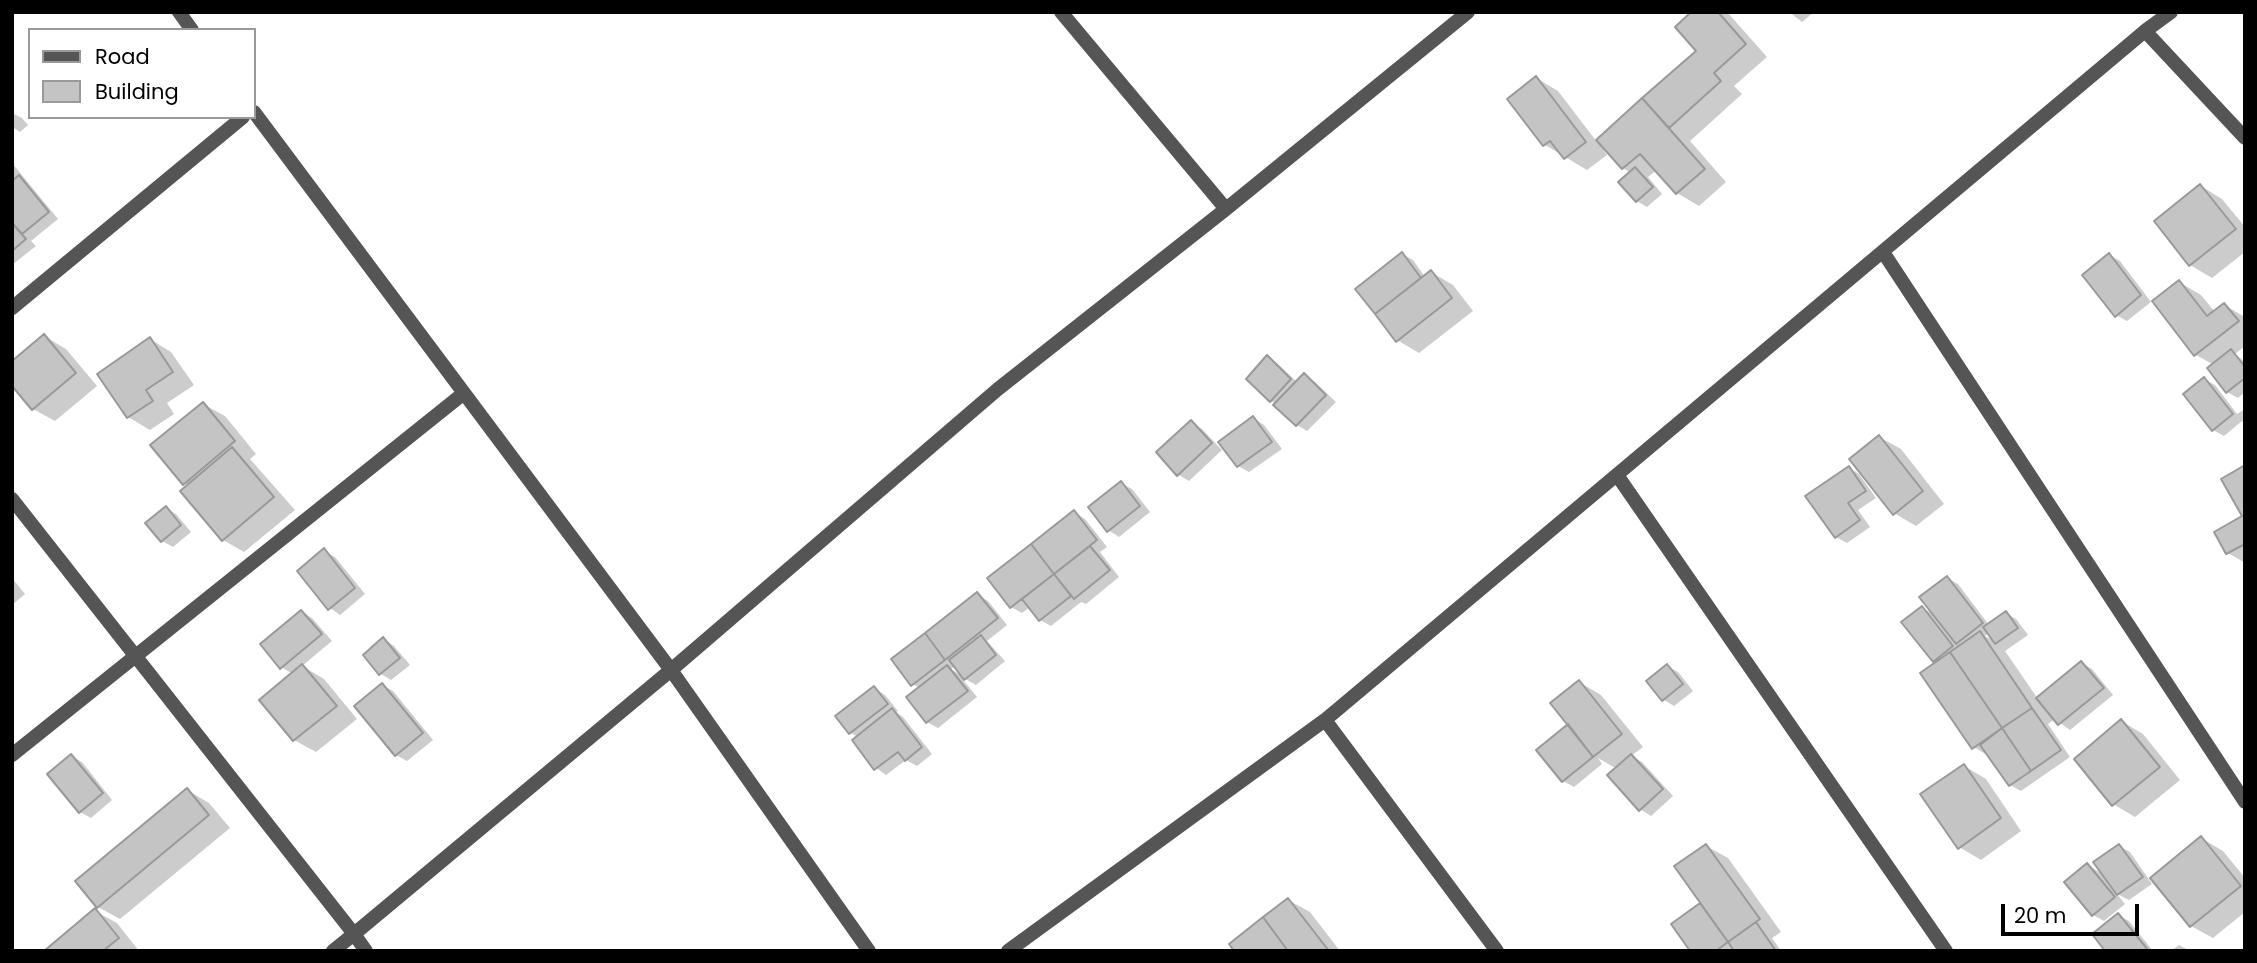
<!DOCTYPE html>
<html>
<head>
<meta charset="utf-8">
<style>
  body { margin:0 }
  #map { position:relative; width:2257px; height:963px; overflow:hidden; background:#fff; font-family:Poppins,sans-serif }
  canvas { display:block }
  .frame { position:absolute; inset:0; border:14px solid #000; pointer-events:none }
  .legend { position:absolute; left:28px; top:28px; width:228px; height:91px; box-sizing:border-box; background:#fff; border:2px solid #999; margin:0; padding:9px 12px; list-style:none; font-size:21px; color:#000 }
  .legend li { display:flex; align-items:center; gap:14px; height:35px }
  .legend b { width:35px; border:2px solid #999 }
  .scale { position:absolute; left:2001px; top:904px; width:138px; height:32px; box-sizing:border-box; border:4px solid #000; border-top:0; padding-left:9px; font-size:21px; line-height:24px; white-space:nowrap; color:#000; -webkit-text-stroke:5px #fff; paint-order:stroke }
</style>
</head>
<body>
<div id="map">
<canvas width="2257" height="963"></canvas>
<div class="frame"></div>
<ul class="legend">
<li><b style="height:9px;background:#555"></b>Road</li>
<li><b style="height:19px;background:#c4c4c4"></b>Building</li>
</ul>
<div class="scale">20 m</div>
</div>
<script>
const g = document.querySelector('canvas').getContext('2d');
g.lineJoin = 'round';
function fill(path, color) { g.fillStyle = color; g.fill(path, 'evenodd'); }
const toPath = rows => new Path2D(rows.map(r => 'M' + r).join(''));
function trace(path, color, width, dash) { g.strokeStyle = color; g.lineWidth = width; g.lineCap = dash ? 'butt' : 'round'; g.setLineDash(dash || []); g.stroke(path); }
fill(toPath([
  [1694,12,1728,13,1767,57,1734,86,1742,94,1690,141,1726,182,1699,206,1677,193,1657,170,1648,177,1662,194,1647,207,1637,201,1631,173,1623,168,1603,146,1601,147,1607,155,1587,170,1545,145,1510,99,1536,78,1558,91,1597,142,1698,51],
  [1789,12,1814,12,1802,22],
  [12,113,22,118,28,125,20,132,12,127],
  [12,163,58,219,31,241,36,246,12,265],
  [2201,186,2222,199,2245,227,2245,252,2212,278,2190,265],
  [1402,254,1413,260,1425,277,1431,272,1453,285,1473,311,1419,353,1397,340],
  [2109,255,2120,261,2151,302,2127,321,2116,315],
  [2179,282,2201,295,2215,312,2224,305,2245,317,2245,346,2235,354,2245,362,2245,392,2238,398,2227,392,2214,365,2196,355],
  [44,336,66,349,97,386,55,421,33,409],
  [150,339,171,352,194,385,167,403,174,414,150,430,128,417],
  [1267,358,1278,364,1297,382,1304,375,1315,382,1336,402,1307,431,1297,425,1271,400],
  [2204,379,2215,385,2237,414,2245,409,2245,425,2242,421,2224,436,2213,430],
  [203,404,225,416,256,454,250,459,295,510,244,552,223,540,189,486,184,483],
  [1253,418,1264,425,1282,449,1249,472,1238,466,1221,442],
  [1192,423,1202,429,1222,450,1189,481,1179,475,1159,452],
  [1879,437,1901,449,1944,504,1916,526,1894,513],
  [2245,467,2245,563,2228,553,2244,517],
  [1849,468,1859,474,1876,498,1858,510,1870,527,1847,543,1836,537],
  [1121,483,1132,489,1150,512,1119,537,1108,530],
  [166,508,176,514,191,532,173,547,162,541],
  [1074,512,1085,519,1107,547,1100,552,1119,577,1086,604,1081,602,1051,626,1040,620,1030,607,1022,613,1011,607],
  [324,551,335,557,365,594,340,615,330,608],
  [12,578,25,594,12,605],
  [1947,578,1958,584,1989,625,2006,613,2016,619,2028,635,2005,651,2038,699,2082,663,2092,669,2113,695,2070,730,2055,719,2048,724,2070,757,2021,791,2010,785,1990,757,1974,747,1937,663,1934,661,1923,608,1937,617],
  [1989,632,1996,642,1985,636],
  [977,594,988,601,1007,625,987,641,1005,661,976,685,960,676,977,697,938,728,927,722,920,688,912,684],
  [955,666,962,676,951,669],
  [302,612,312,618,332,641,302,666,324,679,357,719,316,752,294,740,293,674,281,667],
  [383,639,394,646,410,665,391,680,381,674,365,655],
  [1667,666,1678,672,1693,691,1674,706,1664,700],
  [1579,682,1601,695,1643,747,1631,756,1642,762,1673,796,1651,816,1640,809,1617,769,1598,758,1602,764,1574,787,1563,781,1570,725],
  [382,685,393,691,433,740,407,761,396,755],
  [874,688,885,695,898,711,896,712,903,717,932,754,917,766,906,760,886,775,876,768,858,737,851,733],
  [2121,721,2143,734,2180,780,2135,817,2113,804],
  [71,756,82,762,112,800,91,818,80,812],
  [1964,766,1986,779,2021,831,1981,860,1959,847],
  [187,790,209,803,230,828,120,919,98,907],
  [2201,838,2223,851,2245,878,2245,912,2213,938,2191,926],
  [1706,846,1728,858,1781,932,1772,938,1781,951,1692,951,1700,905,1706,909],
  [2119,846,2130,852,2152,884,2129,900,2117,894,2125,904,2104,921,2093,915,2088,865,2104,875],
  [1288,900,1310,912,1340,951,1236,951],
  [95,911,117,923,139,951,47,951],
  [2118,915,2129,921,2153,951,2108,951],
  [2179,945,2190,951,2171,951]
]), '#0003');
const building = toPath([
  [1691,12,1718,12,1746,44,1714,73,1721,81,1669,128,1642,98,1696,51,1675,27,1691,12],
  [1536,76,1586,142,1564,159,1550,141,1543,146,1507,99,1536,76],
  [1642,98,1705,169,1676,194,1640,154,1622,169,1596,140,1642,98],
  [1635,167,1653,187,1636,202,1618,182,1635,167],
  [19,175,49,212,22,234,12,223,12,181,19,175],
  [2200,184,2236,229,2189,266,2154,221,2200,184],
  [12,223,26,239,12,251,12,223],
  [1402,252,1421,278,1375,314,1355,289,1402,252],
  [2109,253,2141,295,2115,317,2082,275,2109,253],
  [1431,270,1452,298,1396,342,1375,314,1431,270],
  [2179,280,2207,316,2224,303,2239,321,2194,356,2152,301,2179,280],
  [44,334,76,373,32,410,12,386,12,361,44,334],
  [150,337,173,372,146,390,153,401,127,418,97,374,150,337],
  [2231,349,2245,367,2245,378,2226,393,2207,368,2231,349],
  [1267,355,1291,379,1270,402,1246,379,1267,355],
  [1304,373,1326,395,1296,426,1273,405,1304,373],
  [2204,377,2233,414,2212,431,2183,394,2204,377],
  [203,402,235,441,183,485,150,445,203,402],
  [1253,416,1272,442,1237,467,1218,442,1253,416],
  [1191,420,1212,443,1177,476,1156,452,1191,420],
  [1879,435,1923,491,1893,515,1849,459,1879,435],
  [232,447,274,497,222,541,180,491,232,447],
  [2245,465,2245,544,2226,554,2214,532,2242,516,2221,479,2245,465],
  [1849,466,1866,491,1848,503,1860,520,1835,538,1805,496,1849,466],
  [1121,481,1140,506,1107,532,1088,507,1121,481],
  [166,506,181,525,161,542,145,523,166,506],
  [1074,510,1097,540,1054,574,1031,544,1074,510],
  [1031,544,1054,574,1010,608,987,578,1031,544],
  [1090,546,1110,570,1074,599,1054,574,1090,546],
  [324,548,355,588,328,610,297,571,324,548],
  [1054,574,1071,596,1039,621,1022,599,1054,574],
  [1947,576,1983,623,1956,644,1919,597,1947,576],
  [977,592,998,618,945,660,925,633,977,592],
  [1922,606,1953,646,1933,662,1901,622,1922,606],
  [301,610,322,634,280,669,260,644,301,610],
  [2006,611,2018,628,1995,644,1983,627,2006,611],
  [1980,631,2032,708,2002,728,1950,652,1980,631],
  [925,633,945,660,911,686,891,659,925,633],
  [981,635,996,655,964,680,949,660,981,635],
  [383,637,400,658,379,675,363,655,383,637],
  [1950,652,2002,728,1972,749,1920,673,1950,652],
  [2081,661,2104,688,2058,725,2036,698,2081,661],
  [302,664,337,706,293,741,259,700,302,664],
  [1667,664,1683,684,1662,701,1646,681,1667,664],
  [947,665,968,691,926,723,906,697,947,665],
  [1579,680,1622,734,1593,757,1550,703,1579,680],
  [382,683,423,733,395,756,354,706,382,683],
  [874,686,888,704,849,734,835,716,874,686],
  [892,708,922,747,905,761,898,752,874,770,852,740,892,708],
  [2032,708,2061,750,2031,771,2002,728,2032,708],
  [2121,719,2160,767,2112,806,2074,759,2121,719],
  [1568,724,1593,757,1562,782,1536,750,1568,724],
  [2002,728,2031,771,2009,786,1980,745,2002,728],
  [71,754,103,793,79,813,47,774,71,754],
  [1631,754,1663,789,1639,811,1607,775,1631,754],
  [1964,764,2001,818,1958,849,1920,794,1964,764],
  [187,788,209,815,97,908,75,881,187,788],
  [2201,836,2241,886,2190,927,2150,878,2201,836],
  [1706,844,1760,919,1728,942,1674,866,1706,844],
  [2119,844,2143,877,2117,895,2093,862,2119,844],
  [2087,863,2115,897,2092,916,2064,882,2087,863],
  [1288,898,1329,951,1288,951,1263,917,1288,898],
  [1700,903,1728,942,1716,951,1690,951,1671,924,1700,903],
  [95,908,119,938,103,951,44,951,95,908],
  [2118,913,2149,951,2105,951,2092,934,2118,913],
  [1263,917,1288,951,1234,951,1229,944,1263,917],
  [1756,922,1776,951,1734,951,1728,942,1756,922]
]);
fill(building, '#c4c4c4');
trace(building, '#999', 2);
trace(toPath([
  [179,12,192,30],
  [1061,12,1226,209],
  [2145,31,2245,138],
  [254,112,671,670,869,951],
  [1883,252,2245,802],
  [12,308,243,117],
  [1617,475,1946,951],
  [12,499,354,934,333,951],
  [1325,720,1497,951],
  [12,755,464,393],
  [366,951,354,934,671,670,998,389,1226,209,1468,12],
  [1008,951,1325,720,2145,31,2171,12]
]), '#555', 14);
</script>
</body>
</html>
